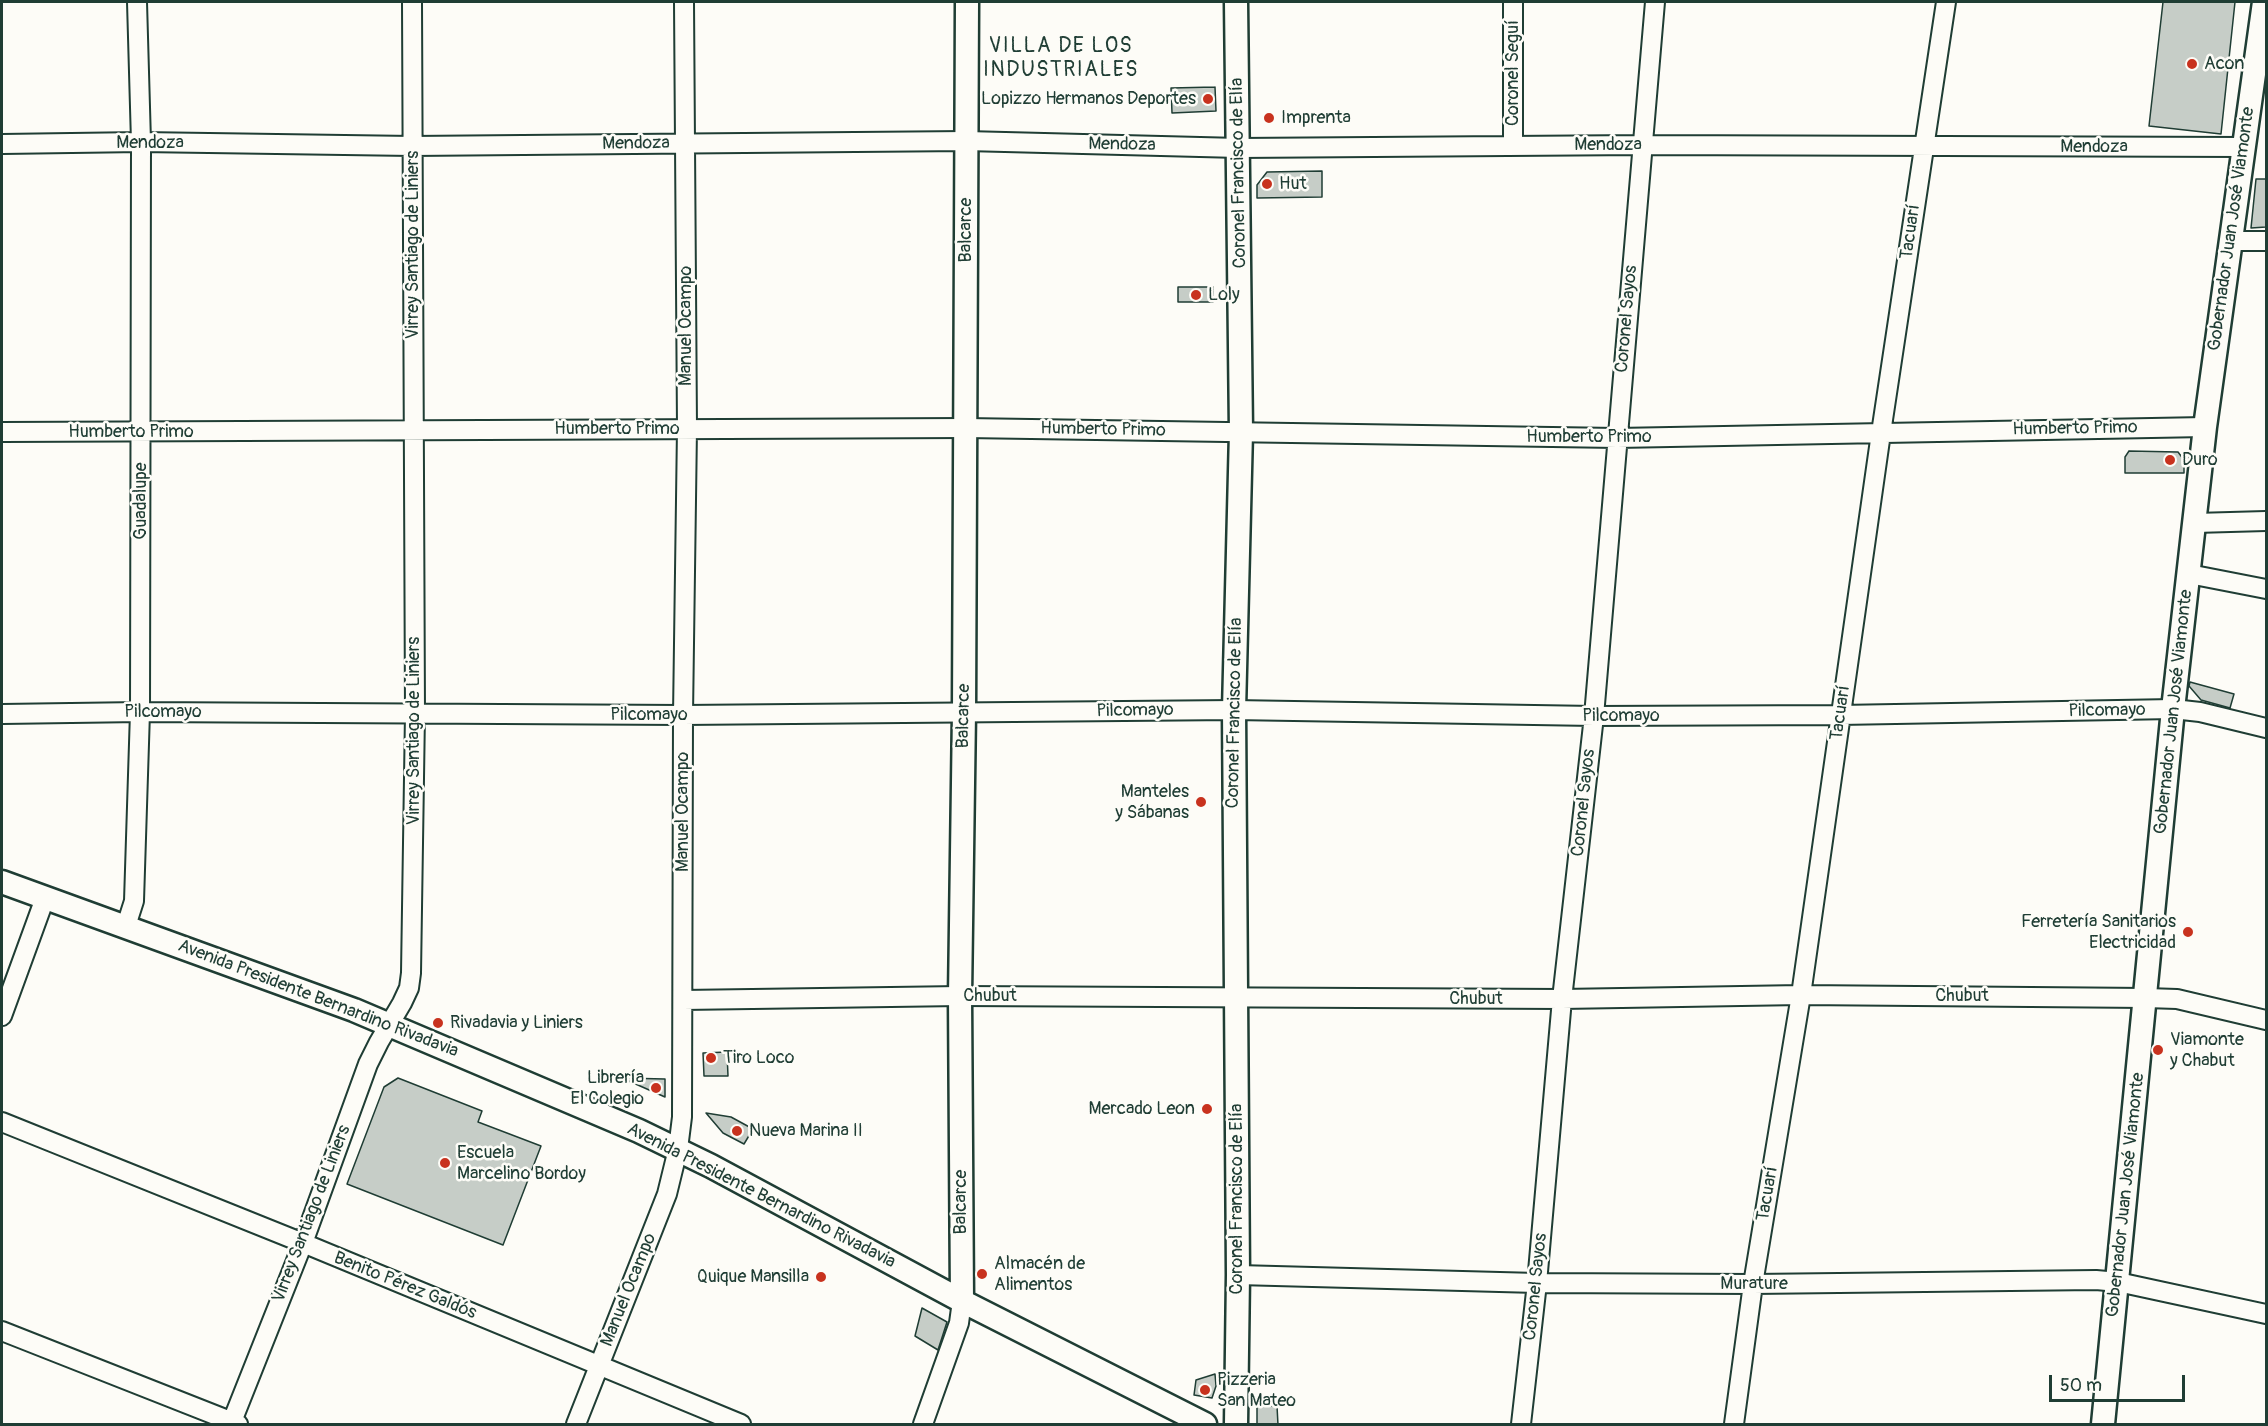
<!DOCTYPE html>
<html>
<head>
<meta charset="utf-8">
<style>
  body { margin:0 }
  #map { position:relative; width:2268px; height:1426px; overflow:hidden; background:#fdfcf7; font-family:Pangolin,sans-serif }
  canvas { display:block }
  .frame { position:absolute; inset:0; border:3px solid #1f3d34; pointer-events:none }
  .scale { position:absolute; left:2049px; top:1375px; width:136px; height:27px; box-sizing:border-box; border:3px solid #1f3d34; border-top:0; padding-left:8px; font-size:18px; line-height:21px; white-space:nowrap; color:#1f3d34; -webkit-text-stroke:4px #fdfcf7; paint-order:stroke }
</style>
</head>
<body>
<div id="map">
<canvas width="2268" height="1426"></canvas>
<div class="frame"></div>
<div class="scale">50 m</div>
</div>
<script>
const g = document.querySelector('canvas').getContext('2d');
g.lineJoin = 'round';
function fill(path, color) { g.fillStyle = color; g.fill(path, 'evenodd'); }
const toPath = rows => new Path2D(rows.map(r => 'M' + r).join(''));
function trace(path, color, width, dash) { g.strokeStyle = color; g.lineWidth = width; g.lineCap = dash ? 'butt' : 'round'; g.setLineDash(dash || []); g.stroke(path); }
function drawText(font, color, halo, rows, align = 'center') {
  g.font = font + ' Pangolin,sans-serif'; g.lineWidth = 5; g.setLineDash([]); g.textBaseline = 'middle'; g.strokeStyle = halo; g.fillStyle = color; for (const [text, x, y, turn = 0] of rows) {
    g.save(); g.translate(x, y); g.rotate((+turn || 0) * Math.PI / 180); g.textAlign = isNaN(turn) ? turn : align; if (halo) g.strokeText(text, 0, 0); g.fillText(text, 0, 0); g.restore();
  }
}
const building = toPath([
  [2163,2,2235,2,2221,134,2149,126,2163,2],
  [1215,87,1216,111,1172,113,1171,88,1215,87],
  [1322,171,1322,197,1257,198,1257,185,1267,172,1322,171],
  [2256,179,2266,179,2266,227,2251,228,2256,179],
  [1178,287,1213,287,1213,302,1178,302,1178,287],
  [2129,451,2178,452,2184,460,2184,473,2125,473,2125,457,2129,451],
  [2190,682,2234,694,2230,708,2201,700,2189,686,2190,682],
  [727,1052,728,1076,704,1076,703,1053,727,1052],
  [398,1078,482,1111,478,1122,541,1146,503,1245,347,1184,384,1087,398,1078],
  [622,1078,665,1079,665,1097,622,1078],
  [706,1113,731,1117,753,1129,744,1144,723,1133,706,1113],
  [922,1308,947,1322,938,1350,915,1336,922,1308],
  [1215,1374,1216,1386,1212,1398,1194,1395,1196,1380,1215,1374],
  [1257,1406,1277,1406,1278,1425,1257,1425,1257,1406]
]);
fill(building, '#c6cdc7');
trace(building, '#1f3d34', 1.5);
const minor = toPath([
  [2,144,141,142,412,146,966,141,1239,148,1642,145,2242,147],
  [1513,145,1513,2],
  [2230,241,2266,241],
  [2,432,966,428,1617,438,2205,427],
  [2195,523,2266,521],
  [2189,574,2266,589],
  [2,714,140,712,683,715,1234,710,1594,716,1840,715,2173,709,2200,712,2266,728],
  [126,926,134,901,140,712,141,142,137,2],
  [683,1000,960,996,1562,999,1801,995,2146,998,2177,999,2266,1020],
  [2,1016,45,898],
  [2,1122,303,1243,741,1424],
  [1238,1275,1537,1283,1753,1284,2096,1280,2118,1282,2266,1314],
  [2,1331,238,1424],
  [231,1424,303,1243,368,1064,379,1042,402,1003,409,988,411,973,415,713,412,2],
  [576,1424,667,1194,678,1149,682,1117,683,715,687,428,684,2],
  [923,1424,959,1323,962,1301],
  [1521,1424,1537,1283,1562,999,1594,716,1655,2],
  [1734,1424,1753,1284,1801,995,1881,433,1946,2]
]);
const tertiary = toPath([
  [2,882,354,1010,639,1131,711,1166,962,1301,1205,1424],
  [962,1301,960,996,964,712,967,2],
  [1236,1424,1238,1275,1234,710,1241,432,1236,2],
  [2103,1424,2173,709,2205,427,2264,2]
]);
trace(minor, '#1f3d34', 22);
trace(tertiary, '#1f3d34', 27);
trace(minor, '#fdfcf7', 18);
trace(tertiary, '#fdfcf7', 22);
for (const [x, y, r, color] of [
  [2192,64,6,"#c8321e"],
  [1208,99,6,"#c8321e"],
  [1269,118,6,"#c8321e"],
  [1267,184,6,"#c8321e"],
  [1196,295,6,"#c8321e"],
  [2170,460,6,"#c8321e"],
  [1201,802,6,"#c8321e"],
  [2188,932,6,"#c8321e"],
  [438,1023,6,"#c8321e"],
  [2158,1050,6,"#c8321e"],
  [711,1058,6,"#c8321e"],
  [656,1088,6,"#c8321e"],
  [1207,1109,6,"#c8321e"],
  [737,1131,6,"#c8321e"],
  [445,1163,6,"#c8321e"],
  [982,1274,6,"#c8321e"],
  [821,1277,6,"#c8321e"],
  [1205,1390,6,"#c8321e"]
]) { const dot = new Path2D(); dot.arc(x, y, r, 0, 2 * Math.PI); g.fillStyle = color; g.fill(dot); trace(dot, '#fdfcf7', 2); }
drawText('18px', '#1f3d34', '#fdfcf7', [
  ["Acon",2204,64],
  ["Lopizzo Hermanos Deportes",1196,99,"right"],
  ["Imprenta",1281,118],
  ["Hut",1279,184],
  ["Loly",1208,295],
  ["Duro",2182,460],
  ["Manteles",1189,792,"right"],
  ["y Sábanas",1189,813,"right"],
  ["Ferretería Sanitarios",2176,922,"right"],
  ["Electricidad",2176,943,"right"],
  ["Rivadavia y Liniers",450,1023],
  ["Viamonte",2170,1040],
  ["y Chabut",2170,1061],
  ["Tiro Loco",723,1058],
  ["Librería",644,1078,"right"],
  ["El Colegio",644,1099,"right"],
  ["Mercado Leon",1195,1109,"right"],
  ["Nueva Marina II",749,1131],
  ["Escuela",457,1153],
  ["Marcelino Bordoy",457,1174],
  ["Almacén de",994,1264],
  ["Alimentos",994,1285],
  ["Quique Mansilla",809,1277,"right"],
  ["Pizzeria",1217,1380],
  ["San Mateo",1217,1401]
], 'left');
drawText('18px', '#1f3d34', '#fdfcf7', [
  ["Coronel Seguí",1513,73,-90],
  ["Mendoza",150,143],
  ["Mendoza",636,144,-1],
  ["Mendoza",1122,145,1],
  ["Mendoza",1608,145],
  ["Mendoza",2094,147],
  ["Coronel Francisco de Elía",1239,173,-91],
  ["Gobernador Juan José Viamonte",2232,229,-82],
  ["Balcarce",966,230,-90],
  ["Tacuarí",1911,232,-82],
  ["Virrey Santiago de Liniers",413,245,-90],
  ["Coronel Sayos",1627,319,-85],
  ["Manuel Ocampo",686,326,-90],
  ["Humberto Primo",617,429],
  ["Humberto Primo",2075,429,-1],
  ["Humberto Primo",1103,430,1],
  ["Humberto Primo",131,432],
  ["Humberto Primo",1589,437],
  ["Guadalupe",141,501,-90],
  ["Pilcomayo",1135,711,-1],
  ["Pilcomayo",2107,711,-1],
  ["Pilcomayo",163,712],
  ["Gobernador Juan José Viamonte",2174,712,-84],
  ["Coronel Francisco de Elía",1235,713,-89],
  ["Tacuarí",1841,713,-82],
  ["Pilcomayo",649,715],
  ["Balcarce",964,716,-89],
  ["Pilcomayo",1621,716],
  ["Virrey Santiago de Liniers",414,731,-90],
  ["Coronel Sayos",1584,803,-84],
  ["Manuel Ocampo",683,812,-90],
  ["Chubut",990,996],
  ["Chubut",1962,996],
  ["Avenida Presidente Bernardino Rivadavia",318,999,21],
  ["Chubut",1476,999],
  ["Tacuarí",1768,1194,-80],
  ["Gobernador Juan José Viamonte",2126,1195,-84],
  ["Avenida Presidente Bernardino Rivadavia",761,1196,27],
  ["Coronel Francisco de Elía",1237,1199,-90],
  ["Balcarce",961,1202,-90],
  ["Virrey Santiago de Liniers",312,1214,-69],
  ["Murature",1754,1284],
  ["Benito Pérez Galdós",405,1286,22],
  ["Coronel Sayos",1536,1287,-84],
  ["Manuel Ocampo",629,1290,-68]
]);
g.letterSpacing = '1.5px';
drawText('21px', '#1f3d34', '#fdfcf7', [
  ["VILLA DE LOS",1061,47],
  ["INDUSTRIALES",1061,71]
]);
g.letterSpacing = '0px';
</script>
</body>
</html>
